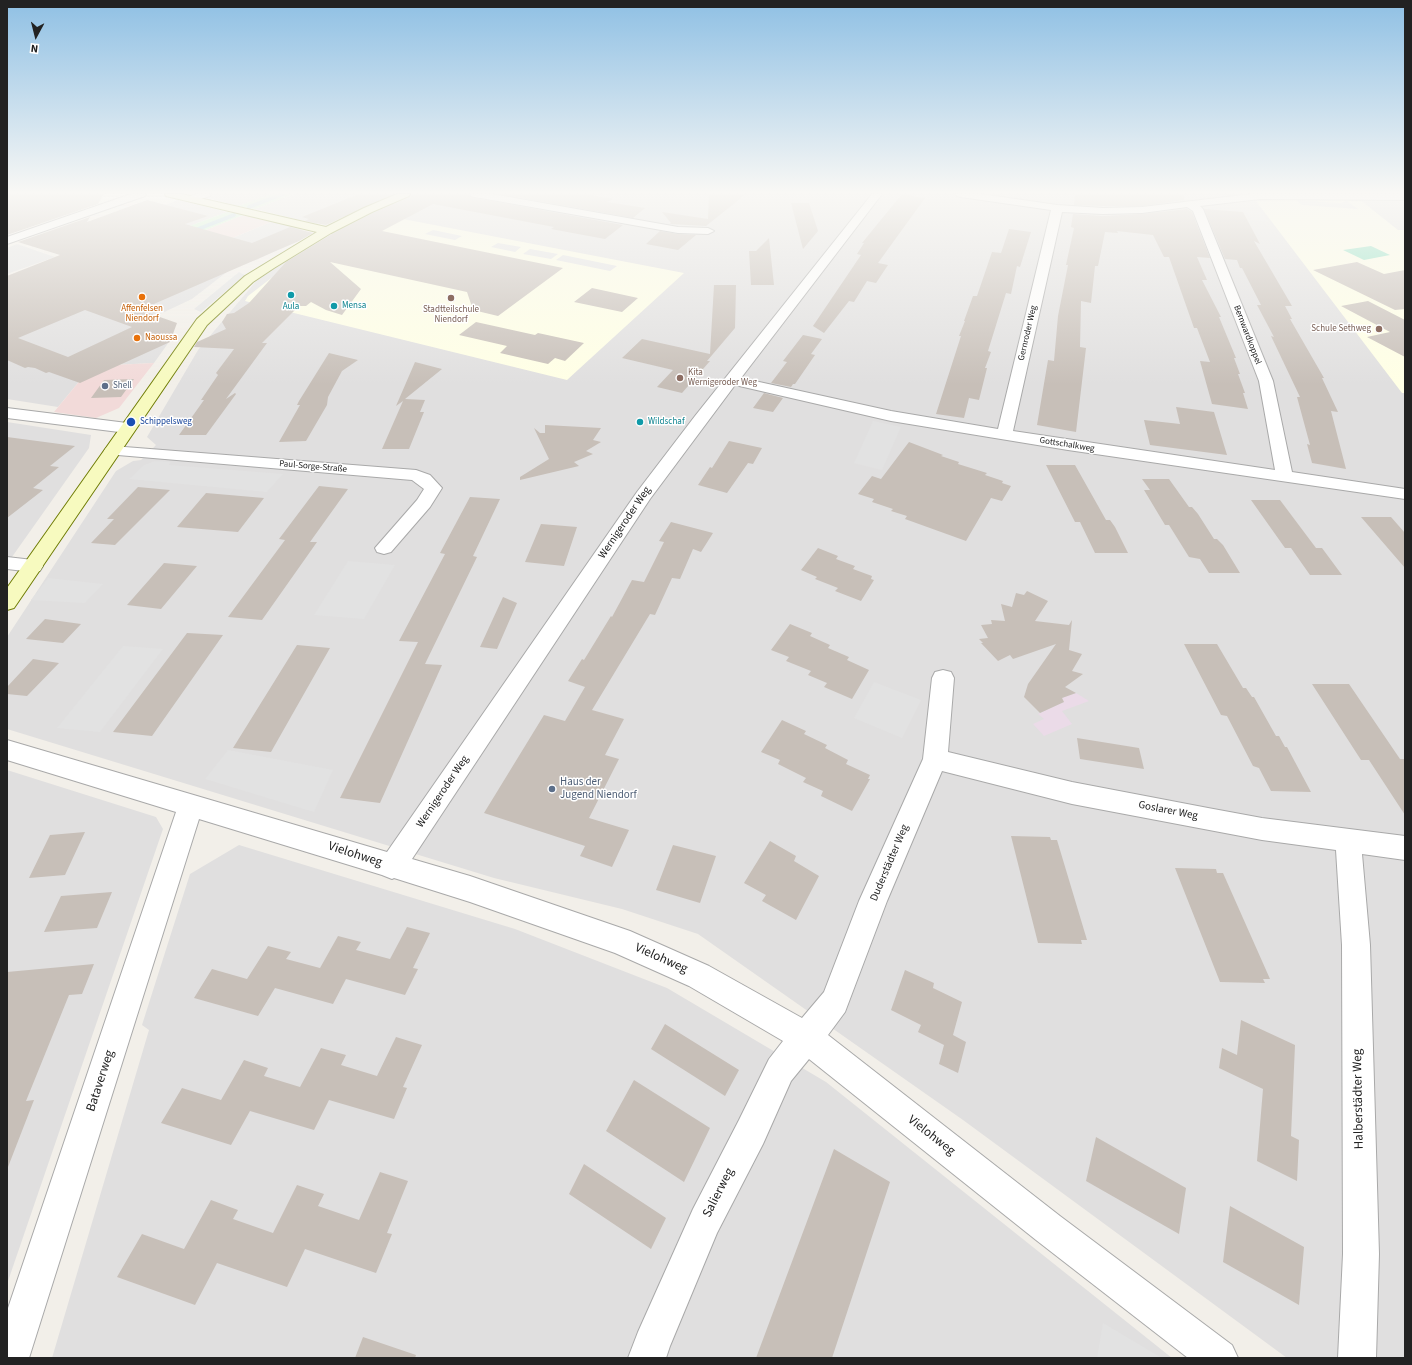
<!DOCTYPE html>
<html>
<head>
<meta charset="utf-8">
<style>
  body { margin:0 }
  #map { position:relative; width:1412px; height:1365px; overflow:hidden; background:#f2efe9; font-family:"Source Sans 3",sans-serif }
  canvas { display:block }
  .frame { position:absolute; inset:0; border:8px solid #222; pointer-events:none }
  .north { position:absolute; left:16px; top:16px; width:40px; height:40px; -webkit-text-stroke:3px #fff; paint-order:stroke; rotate:187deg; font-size:11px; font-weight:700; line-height:16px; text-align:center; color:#222 }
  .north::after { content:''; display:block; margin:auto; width:14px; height:18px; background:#222; clip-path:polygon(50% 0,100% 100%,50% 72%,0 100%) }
</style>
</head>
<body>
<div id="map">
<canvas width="1412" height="1365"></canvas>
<div class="frame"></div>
<div class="north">N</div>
</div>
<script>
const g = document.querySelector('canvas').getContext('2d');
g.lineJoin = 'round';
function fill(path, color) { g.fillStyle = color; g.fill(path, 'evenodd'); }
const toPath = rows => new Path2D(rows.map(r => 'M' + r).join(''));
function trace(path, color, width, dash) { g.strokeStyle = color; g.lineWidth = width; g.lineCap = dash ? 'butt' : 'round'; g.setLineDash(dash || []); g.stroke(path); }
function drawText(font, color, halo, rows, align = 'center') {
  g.font = font + ' "Source Sans 3",sans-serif'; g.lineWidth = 3; g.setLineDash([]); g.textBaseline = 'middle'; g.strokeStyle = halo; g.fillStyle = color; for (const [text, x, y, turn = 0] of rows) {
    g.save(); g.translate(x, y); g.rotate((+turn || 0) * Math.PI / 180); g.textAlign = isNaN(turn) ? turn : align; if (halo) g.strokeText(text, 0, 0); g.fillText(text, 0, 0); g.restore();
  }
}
fill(toPath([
  [211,194,271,194,238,206,208,198],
  [294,194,398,194,335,219,316,224,255,209],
  [405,194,1405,194,1405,1358,1287,1358,963,1120,698,934,622,909,494,878,7,729,7,637,116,471,133,461,141,460,156,445,147,437,198,350,258,279,332,232],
  [178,200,227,212,179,230,134,217],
  [271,222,301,228,304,234,257,260,236,265,192,299,141,323,174,335,154,363,92,366,58,407,7,399,7,309,133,279],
  [7,422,91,435,89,448,7,564],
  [7,770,156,817,163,829,7,1284],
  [239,845,515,929,667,988,826,1082,1172,1358,52,1358,149,1030,142,1025,190,874]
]), '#e0dfdf');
fill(toPath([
  [243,215,271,222,133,279,106,270],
  [154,363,119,408,96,418,54,412,92,366]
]), '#f2dad9');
fill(toPath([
  [1076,693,1089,701,1062,711,1072,724,1044,736,1033,724,1044,719,1038,714,1064,702,1062,698]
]), '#ebdbe8');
fill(toPath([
  [1293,198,1359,199,1398,230,1405,230,1405,393,1402,393,1256,201],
  [377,214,684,273,567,380,245,301,248,296,283,269]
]), '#ffffe5');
fill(toPath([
  [271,194,294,194,255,209,238,206],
  [227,212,243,215,106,270,179,230]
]), '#c8facc');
fill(toPath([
  [1371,246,1390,255,1364,260,1343,250]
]), '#88e0be');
fill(toPath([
  [1296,200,1340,203,1347,201,1358,209,1302,205],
  [1245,210,1263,212,1269,222,1251,220],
  [433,230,462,236,455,240,425,234],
  [498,243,521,247,515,252,491,247],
  [17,244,55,257,7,274,7,248],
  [530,249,558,254,551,259,523,254],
  [563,255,617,266,610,271,556,260],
  [239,272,245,275,201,312,194,309],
  [873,421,901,427,882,470,854,463],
  [155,461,171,462,169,465,283,474,267,492,129,479,144,465],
  [348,561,395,565,364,619,314,615],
  [48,578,103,584,85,603,31,600],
  [123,646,163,649,100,732,57,728],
  [874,682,921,700,902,738,854,718],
  [228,750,333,770,314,812,205,779],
  [1103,1323,1162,1358,1097,1358]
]), '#e2e2e2');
trace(toPath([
  [249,207,283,194],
  [193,231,234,215]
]), '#aad3df', 4);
fill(toPath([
  [7,194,104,194,98,204,7,235],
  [359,194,394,194,326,225,305,221,309,219,302,217],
  [411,194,469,194,471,197,475,198,623,225,605,239,551,229,554,227,433,204,382,231,563,268,498,316,473,310,467,292,330,262,361,289,342,315,326,310,311,302,306,306,299,306,262,343,267,343,226,399,235,393,236,394,206,435,179,435,204,400,201,400,218,375,216,373,234,349,194,347,197,342,226,329,222,322,227,314,234,313,249,303,286,262,332,234,373,213,410,197],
  [500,194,585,194,613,199,607,202,645,208,633,218],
  [709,194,746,194,706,226,670,224,671,223,662,212,708,219],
  [902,194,925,198,878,263,888,265,876,283,867,281,854,302,849,301,824,333,813,326,861,255,857,254,864,243,862,243],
  [1075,194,1184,194,1184,200,1142,206,1103,206,1074,205],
  [147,200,208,216,185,224,252,243,290,227,313,233,299,241,140,310,177,323,170,342,80,383,49,372,46,373,35,368,28,367,25,368,7,360,7,276,60,255,18,242,90,217,87,222],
  [85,310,132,327,68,357,18,338],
  [791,203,809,203,818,231,803,249],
  [1187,209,1192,212,1210,258,1197,257,1207,280,1202,280,1221,317,1219,317,1236,358,1234,358,1240,374,1238,374,1245,393,1243,393,1248,409,1212,404,1200,361,1210,362,1197,328,1194,328,1169,257,1164,257,1153,235,1117,231,1118,233,1105,232,1098,266,1095,266,1091,303,1081,301,1080,347,1086,348,1076,432,1037,425,1048,360,1054,361,1058,316,1068,265,1066,265,1074,228,1071,227,1073,214,1103,216,1142,214],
  [1204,209,1243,212,1260,244,1254,241,1292,306,1285,306,1292,319,1290,319,1324,378,1322,378,1338,412,1331,411,1346,469,1312,463,1307,444,1310,445,1297,397,1300,397,1271,336,1274,337,1257,305,1261,305,1242,268,1240,268,1237,260,1225,259],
  [1009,229,1031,232,1020,267,1017,266,1011,294,1006,293,988,351,991,352,985,368,987,368,979,400,969,398,964,418,936,414,961,336,959,336,965,321,964,321,973,296,977,296,992,252,1001,253],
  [660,231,678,234,696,235,678,250,646,244],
  [769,238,774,285,751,285,749,251,756,251],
  [1357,262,1384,274,1405,270,1405,309,1395,310,1313,270],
  [714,285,736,285,735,328,707,361,710,361,682,393,657,387,673,370,622,358,642,339,710,354],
  [592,288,638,298,622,312,574,302],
  [1368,301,1405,320,1405,357,1367,337,1390,332,1341,306],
  [476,322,535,335,538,333,584,343,565,361,555,358,548,364,500,353,507,346,459,335],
  [803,335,822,339,811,354,815,355,795,384,793,384,791,387,771,383,787,362,783,361],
  [329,353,358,360,342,371,328,397,327,405,306,441,279,442,300,405,297,405,299,401],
  [415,362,442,369,405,399,425,400,420,412,424,412,409,449,382,449,403,401,396,406],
  [134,379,121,397,91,398,104,380],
  [764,393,783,398,773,412,753,408],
  [1176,407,1214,412,1227,455,1150,445,1144,420,1180,424],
  [545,425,601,428,593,440,601,442,586,451,593,454,574,462,579,466,520,480,520,477,549,459,534,428,540,433,545,433],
  [7,437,75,446,50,466,59,467,33,488,43,490,7,518],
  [729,441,762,448,753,464,748,463,727,493,698,485,710,467,712,468],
  [909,442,943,455,941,456,959,462,958,464,987,473,985,475,1003,481,1002,483,1011,486,1002,501,991,498,966,541,905,519,907,516,891,511,893,509,872,502,874,499,858,494,872,476,881,479],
  [1046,465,1075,465,1106,520,1110,520,1115,527,1128,553,1095,553,1080,522,1075,522],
  [1142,479,1169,479,1189,507,1192,507,1198,514,1214,539,1217,539,1223,545,1240,573,1209,573,1200,559,1189,557,1169,525,1165,525,1144,490,1150,490],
  [319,486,348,489,310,542,317,542,262,620,228,617,285,540,279,539],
  [138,487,170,490,115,545,91,543,114,519,107,519],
  [206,493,264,498,238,532,177,527],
  [470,497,500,499,473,556,477,557,425,664,442,665,380,803,340,798,418,642,399,641,445,554,440,553],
  [1251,500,1280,500,1316,548,1322,548,1342,575,1310,575,1291,548,1285,548],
  [1361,517,1391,517,1405,533,1405,568],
  [671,522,713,533,701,552,693,549,680,579,672,578,655,615,650,614,592,710,624,719,605,755,619,759,589,818,629,830,612,867,580,856,585,846,484,813,544,715,565,721,585,687,568,681,582,659,584,660,611,616,612,617,632,580,644,582,664,542,659,541],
  [541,524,577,527,564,566,525,562],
  [818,548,838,556,836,559,855,566,853,569,872,576,871,579,874,580,861,601,835,591,838,588,815,579,817,577,801,570],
  [164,563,197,566,161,609,127,605],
  [1027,591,1048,601,1035,621,1069,625,1072,620,1069,650,1082,654,1072,671,1083,674,1065,687,1076,693,1062,698,1064,702,1040,713,1024,697,1028,684,1056,644,1013,659,1010,655,998,661,981,643,983,643,979,639,988,638,981,625,992,624,991,620,1005,621,1001,604,1012,607,1016,593,1024,595],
  [503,597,517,603,497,649,480,647],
  [45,619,81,624,63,643,26,639],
  [790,624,812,633,810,636,830,645,828,648,849,657,847,660,869,670,852,699,824,687,827,683,808,675,811,671,786,661,789,657,771,650],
  [187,633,223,635,152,736,113,732],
  [1184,644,1217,644,1243,688,1246,688,1252,697,1254,697,1276,736,1279,736,1285,747,1287,747,1311,792,1271,791,1259,768,1253,766,1227,716,1221,715],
  [297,645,330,648,271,752,233,748],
  [33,659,59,663,27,696,7,694,7,687],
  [1312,684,1349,684,1400,759,1405,759,1405,815,1369,760,1361,760],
  [782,720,806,731,804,734,827,745,825,748,848,760,846,764,870,775,868,779,870,779,852,811,821,796,823,791,803,782,806,778,778,764,780,760,761,752],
  [1077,738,1139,748,1144,769,1080,759],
  [85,832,65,875,29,878,50,835],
  [1011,836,1050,837,1051,840,1057,840,1087,940,1081,940,1082,944,1038,943],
  [770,841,796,856,794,861,819,876,796,920,762,901,766,895,744,883],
  [673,845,716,856,700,903,656,890],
  [1175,868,1216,869,1217,873,1223,873,1270,979,1263,979,1265,983,1220,982],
  [112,892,97,928,44,932,61,896],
  [407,927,430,933,413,968,418,969,405,995,346,979,333,1004,275,988,258,1016,194,998,212,969,247,979,268,946,291,952,286,959,320,968,338,936,361,942,356,950,390,959],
  [94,964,82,994,69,995,26,1101,34,1100,8,1167,7,1166,7,972],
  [905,970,934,983,933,988,962,1002,953,1035,966,1042,958,1073,939,1064,944,1045,918,1032,921,1025,891,1010],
  [1241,1020,1295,1045,1291,1136,1299,1140,1297,1181,1257,1161,1263,1089,1219,1068,1222,1048,1237,1055],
  [665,1024,739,1070,725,1096,651,1049],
  [396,1037,422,1045,403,1087,407,1088,394,1119,329,1100,314,1130,250,1111,231,1145,161,1123,182,1088,221,1100,244,1060,268,1068,264,1076,300,1087,321,1048,346,1055,341,1065,377,1076],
  [634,1080,710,1128,684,1182,606,1131],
  [1096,1137,1186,1188,1179,1234,1086,1181],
  [834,1149,890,1182,832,1358,756,1358],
  [584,1164,666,1218,651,1249,569,1194],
  [380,1172,408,1181,387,1233,392,1234,376,1273,305,1249,287,1287,217,1263,195,1305,117,1277,142,1234,184,1249,211,1200,238,1210,233,1219,273,1233,297,1185,324,1194,318,1206,359,1220],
  [1230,1206,1304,1247,1299,1305,1223,1262],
  [363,1337,416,1355,415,1358,355,1358]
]), '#c7bfb8');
const street = toPath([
  [131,194,146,194,145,196,7,244,7,237,131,194],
  [196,194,211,194,210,196,191,202,186,199,187,197,196,194],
  [470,194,492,194,678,227,708,228,714,231,708,234,678,233,475,197,471,196,470,194],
  [872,194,882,194,741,378,891,411,998,429,1051,210,961,197,957,196,956,194,981,194,1057,205,1103,208,1142,207,1251,194,1405,194,1405,200,1260,199,1200,206,1203,209,1273,381,1292,472,1405,489,1405,499,1068,450,891,421,735,385,650,499,412,859,470,876,630,931,709,966,802,1018,824,992,859,901,923,759,932,678,935,672,943,670,951,672,954,678,948,752,1072,782,1208,808,1262,818,1405,836,1405,860,1362,854,1370,945,1379,1254,1376,1358,1338,1358,1343,1254,1342,945,1336,850,1262,840,1072,804,942,771,887,901,845,1012,828,1035,1060,1216,1232,1345,1238,1358,1188,1358,1036,1240,809,1059,791,1081,763,1144,717,1233,670,1346,666,1358,628,1358,638,1332,693,1209,739,1120,769,1059,783,1041,689,986,615,953,470,902,394,878,392,879,382,875,199,819,29,1358,7,1358,7,1311,176,812,7,760,7,740,387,852,637,492,695,416,872,194],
  [1187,207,1193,211,1259,381,1275,470,1013,431,1062,212,1103,214,1142,213,1187,207],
  [7,408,127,423,133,425,135,428,133,431,127,433,7,418,7,408],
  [112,446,416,470,430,475,442,488,430,507,391,552,384,554,377,552,375,548,417,500,424,489,412,480,106,454,104,451,106,448,112,446],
  [7,557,33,560,40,561,43,566,40,571,33,572,7,569,7,557]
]);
const secondary = toPath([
  [165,194,182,194,326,227,364,208,397,194,410,194,409,196,372,212,331,233,274,268,253,282,207,325,14,608,7,610,7,588,197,319,245,276,317,232,166,196,165,194]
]);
trace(street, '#a9a9a9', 2);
trace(secondary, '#707d05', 2);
fill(street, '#fff');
fill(secondary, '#f7fabf');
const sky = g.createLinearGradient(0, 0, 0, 385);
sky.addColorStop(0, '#8fc0e4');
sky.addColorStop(0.5, '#f9f8f5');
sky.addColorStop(1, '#f9f8f500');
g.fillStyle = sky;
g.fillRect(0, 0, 1412, 385);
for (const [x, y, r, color] of [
  [291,295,4,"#0f9aa8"],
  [142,297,4,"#e8710a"],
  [451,298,4,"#8d6e63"],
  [334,306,4,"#0f9aa8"],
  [1379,329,4,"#8d6e63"],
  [137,338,4,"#e8710a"],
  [680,378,4,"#8d6e63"],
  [105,386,4,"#5c6f8a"],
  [131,422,5,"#1a4fb4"],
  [640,422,4,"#0f9aa8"],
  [552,789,4,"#5c6f8a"]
]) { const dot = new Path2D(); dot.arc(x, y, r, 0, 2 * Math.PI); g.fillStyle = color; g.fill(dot); trace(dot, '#fff', 1.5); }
drawText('9px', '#0d838f', '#fff', [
  ["Mensa",342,306],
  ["Aula",291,307,"center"],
  ["Wildschaf",648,422]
], 'left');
drawText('9px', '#c56008', '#fff', [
  ["Affenfelsen",142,309],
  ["Niendorf",142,319],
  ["Naoussa",145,338,"left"]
]);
drawText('9px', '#785e54', '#fff', [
  ["Stadtteilschule",451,310],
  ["Niendorf",451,320],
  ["Schule Sethweg",1371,329,"right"],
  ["Kita",688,373,"left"],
  ["Wernigeroder Weg",688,383,"left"]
]);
drawText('9px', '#222', '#fff', [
  ["Gernroder Weg",1028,333,-77],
  ["Bernwardkoppel",1247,335,69],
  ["Gottschalkweg",1067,445,9],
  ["Paul-Sorge-Straße",313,467,5]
]);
drawText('9px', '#4e5e75', '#fff', [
  ["Shell",113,386]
], 'left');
drawText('9px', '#164399', '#fff', [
  ["Schippelsweg",140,422]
], 'left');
drawText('11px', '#222', '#fff', [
  ["Wernigeroder Weg",625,523,-56],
  ["Wernigeroder Weg",443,792,-56],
  ["Goslarer Weg",1168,811,11],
  ["Duderstädter Weg",890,863,-67]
]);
drawText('11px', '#4e5e75', '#fff', [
  ["Haus der",560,783],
  ["Jugend Niendorf",560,796]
], 'left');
drawText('13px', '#222', '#fff', [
  ["Vielohweg",355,855,18],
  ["Vielohweg",661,959,24],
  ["Bataverweg",101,1081,-72],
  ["Halberstädter Weg",1359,1099,-91],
  ["Vielohweg",931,1136,38],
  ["Salierweg",719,1193,-63]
]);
</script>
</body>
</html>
